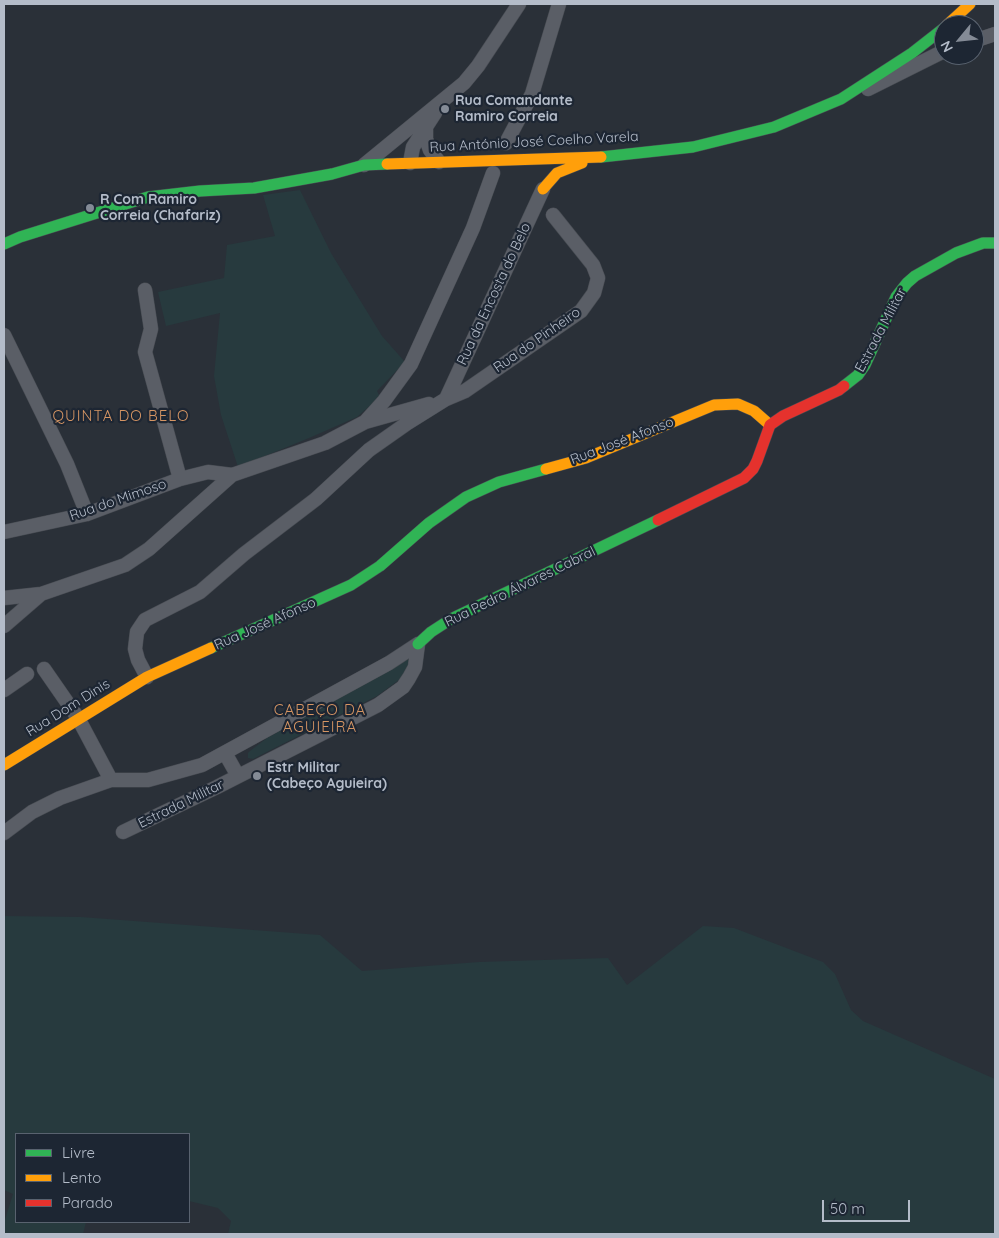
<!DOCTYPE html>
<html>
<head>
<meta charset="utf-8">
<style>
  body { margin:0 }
  #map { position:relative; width:999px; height:1238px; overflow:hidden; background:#2a3038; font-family:Quicksand,sans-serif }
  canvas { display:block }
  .frame { position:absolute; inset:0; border:5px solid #b4bcc9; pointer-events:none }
  .legend { position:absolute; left:15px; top:1133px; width:175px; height:90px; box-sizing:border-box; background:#1d2633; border:1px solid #59626f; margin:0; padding:6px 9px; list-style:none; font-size:15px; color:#b4bcc9 }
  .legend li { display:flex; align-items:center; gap:10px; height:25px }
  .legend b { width:25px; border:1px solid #59626f }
  .north { position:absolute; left:934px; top:15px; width:50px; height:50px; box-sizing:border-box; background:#1d2633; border:1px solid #59626f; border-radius:50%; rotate:242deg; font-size:14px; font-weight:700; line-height:20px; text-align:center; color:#b4bcc9 }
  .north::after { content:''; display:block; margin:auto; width:18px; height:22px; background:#848b96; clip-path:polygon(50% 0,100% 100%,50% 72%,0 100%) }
  .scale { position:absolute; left:822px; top:1200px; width:88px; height:22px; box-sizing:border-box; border:2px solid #b4bcc9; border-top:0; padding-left:6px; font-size:15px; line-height:18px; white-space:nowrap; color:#b4bcc9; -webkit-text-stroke:4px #1d2633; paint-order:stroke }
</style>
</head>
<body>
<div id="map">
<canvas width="999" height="1238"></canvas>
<div class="frame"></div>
<ul class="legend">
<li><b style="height:6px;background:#30b455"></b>Livre</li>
<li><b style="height:6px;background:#ff9f0a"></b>Lento</li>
<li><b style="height:6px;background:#e5322d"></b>Parado</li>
</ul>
<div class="north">N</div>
<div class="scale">50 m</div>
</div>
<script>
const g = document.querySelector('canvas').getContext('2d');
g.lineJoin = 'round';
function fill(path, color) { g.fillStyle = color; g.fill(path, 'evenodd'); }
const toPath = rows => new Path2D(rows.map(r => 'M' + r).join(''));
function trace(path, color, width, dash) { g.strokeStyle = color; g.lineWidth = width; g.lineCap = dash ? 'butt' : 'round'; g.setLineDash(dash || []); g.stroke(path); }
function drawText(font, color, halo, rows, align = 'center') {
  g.font = font + ' Quicksand,sans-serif'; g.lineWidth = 4.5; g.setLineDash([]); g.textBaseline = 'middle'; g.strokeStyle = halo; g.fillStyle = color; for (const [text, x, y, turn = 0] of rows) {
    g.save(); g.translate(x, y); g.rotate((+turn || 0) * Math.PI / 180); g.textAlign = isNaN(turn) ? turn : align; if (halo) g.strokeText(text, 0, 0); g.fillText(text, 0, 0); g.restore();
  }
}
fill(toPath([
  [300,190,331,253,382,336,405,362,377,391,380,397,357,417,309,438,238,467,221,415,214,376,220,313,166,326,158,292,224,278,227,245,275,236,263,195],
  [408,659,410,661,403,677,377,696,253,759,248,758,248,753,250,751,267,738],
  [4,916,81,917,320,935,362,971,479,962,608,958,627,985,703,926,734,928,823,962,835,974,851,1010,863,1021,995,1079,995,1234,228,1234,231,1221,218,1208,189,1201,189,1134,16,1134,16,1222,86,1222,83,1234,4,1234,4,1223,13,1194,4,1190]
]), '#273a3e');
const street = toPath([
  [974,41,995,34],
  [868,89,944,51],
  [426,125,426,139,430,150,439,162],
  [506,143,532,94,559,4],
  [410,163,413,147,435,113],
  [364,165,464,83,478,66,519,4],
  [145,290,151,329,145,352,180,479],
  [4,335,67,464,87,514],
  [446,399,543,189],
  [365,422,384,401,411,364,473,228,493,173],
  [4,532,87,514,180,479,208,472,232,475],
  [4,598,41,594],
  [4,626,41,594,125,565,149,549,232,475,325,443,365,422,429,404],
  [44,669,78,718,111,780],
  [147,677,138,660,135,649,137,632,145,620,200,592,244,554,316,499,369,450,406,424,446,399,465,391,581,311,594,293,598,278,593,265,553,215],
  [4,690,27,674],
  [225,753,238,776],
  [123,832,217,787,378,705,403,687,409,678,415,667,418,644],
  [4,833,32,812,60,798,111,780,148,780,202,765,389,663,418,644]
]);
const fast = toPath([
  [601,157,693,147,774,127,841,99,912,53,944,28],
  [4,244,20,237,148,197,200,191,254,188,332,174,364,165,387,164],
  [844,386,858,375,865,365,896,297,907,283,915,276,956,253,983,243,995,243],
  [418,644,431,632,451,619,658,520],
  [211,648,351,585,380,566,429,523,466,497,499,482,546,469]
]);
const slow = toPath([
  [947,25,970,4],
  [387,164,601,157],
  [543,189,557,173,582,163],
  [546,469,586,458,714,405,738,404,754,411,770,425],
  [4,765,147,677,211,648]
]);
const jam = toPath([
  [658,520,744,478,753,469,757,461,770,425,783,416,839,390,844,386]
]);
trace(street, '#484c53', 15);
trace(fast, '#484c53', 12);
trace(slow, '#484c53', 12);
trace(jam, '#484c53', 12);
trace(street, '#5a5e66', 14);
trace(fast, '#30b455', 11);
trace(slow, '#ff9f0a', 11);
trace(jam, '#e5322d', 11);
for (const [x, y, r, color] of [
  [445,109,5,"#848b96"],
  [90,208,5,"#848b96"],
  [257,776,5,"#848b96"]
]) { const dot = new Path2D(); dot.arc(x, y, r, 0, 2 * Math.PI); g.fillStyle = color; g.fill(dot); trace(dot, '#1d2633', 2); }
drawText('bold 14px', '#b4bcc9', '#1d2633', [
  ["Rua Comandante",455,101],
  ["Ramiro Correia",455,117],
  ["R Com Ramiro",100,200],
  ["Correia (Chafariz)",100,216],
  ["Estr Militar",267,768],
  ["(Cabeço Aguieira)",267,784]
], 'left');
drawText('14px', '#b4bcc9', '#1d2633', [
  ["Rua António José Coelho Varela",534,142,-3],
  ["Rua da Encosta do Belo",494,294,-65],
  ["Estrada Militar",881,330,-62],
  ["Rua do Pinheiro",537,340,-35],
  ["Rua José Afonso",622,441,-21],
  ["Rua do Mimoso",118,500,-19],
  ["Rua Pedro Álvares Cabral",520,587,-26],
  ["Rua José Afonso",265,624,-24],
  ["Rua Dom Dinis",68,708,-32],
  ["Estrada Militar",181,804,-26]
]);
g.letterSpacing = '1px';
drawText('15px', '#d59563', '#1d2633', [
  ["QUINTA DO BELO",121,416],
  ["CABEÇO DA",320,710],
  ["AGUIEIRA",320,727]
]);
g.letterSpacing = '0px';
</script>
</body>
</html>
